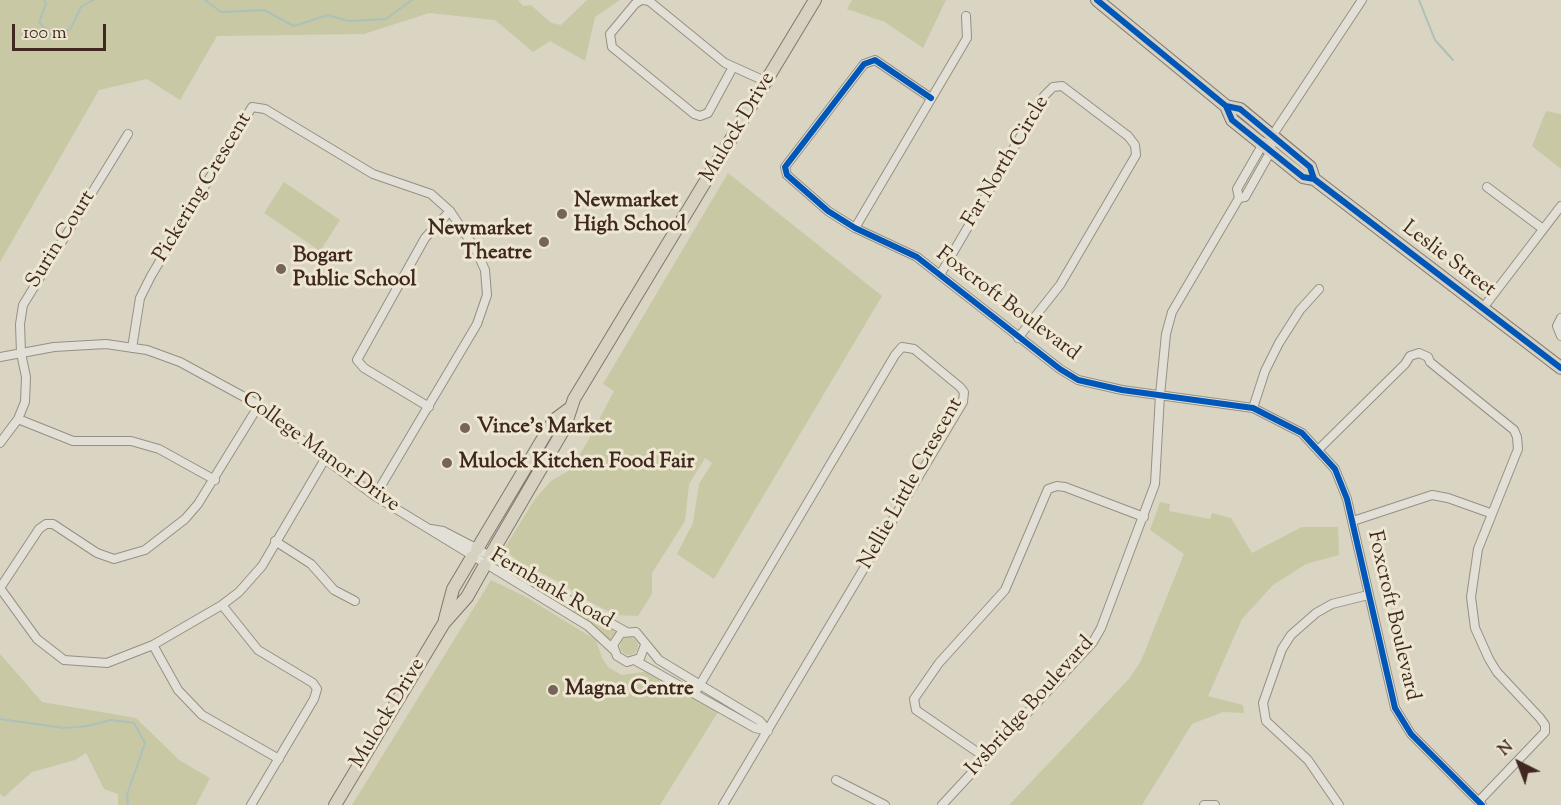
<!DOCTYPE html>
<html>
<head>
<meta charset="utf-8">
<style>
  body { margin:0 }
  #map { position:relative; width:1561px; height:805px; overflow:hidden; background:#dad4c2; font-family:"Sorts Mill Goudy",serif }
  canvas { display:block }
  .north { position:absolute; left:1489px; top:733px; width:60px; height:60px; -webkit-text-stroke:4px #ede7d1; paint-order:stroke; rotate:318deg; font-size:16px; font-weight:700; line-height:24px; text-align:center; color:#402820 }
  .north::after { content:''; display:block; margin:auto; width:21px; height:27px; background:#402820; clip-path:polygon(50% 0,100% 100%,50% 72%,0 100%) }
  .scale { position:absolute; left:12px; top:24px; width:94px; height:27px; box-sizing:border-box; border:3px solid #402820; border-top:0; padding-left:8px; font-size:18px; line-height:21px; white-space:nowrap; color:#402820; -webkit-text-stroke:4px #ede7d1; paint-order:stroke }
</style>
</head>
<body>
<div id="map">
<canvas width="1561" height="805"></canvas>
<div class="north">N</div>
<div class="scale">100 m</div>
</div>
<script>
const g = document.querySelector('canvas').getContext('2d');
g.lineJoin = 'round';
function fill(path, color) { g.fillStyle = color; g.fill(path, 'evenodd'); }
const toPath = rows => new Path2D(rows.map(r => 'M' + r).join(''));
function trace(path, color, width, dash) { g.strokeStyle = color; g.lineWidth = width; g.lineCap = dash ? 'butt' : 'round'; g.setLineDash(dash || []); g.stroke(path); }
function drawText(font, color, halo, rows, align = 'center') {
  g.font = font + ' "Sorts Mill Goudy",serif'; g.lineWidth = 6; g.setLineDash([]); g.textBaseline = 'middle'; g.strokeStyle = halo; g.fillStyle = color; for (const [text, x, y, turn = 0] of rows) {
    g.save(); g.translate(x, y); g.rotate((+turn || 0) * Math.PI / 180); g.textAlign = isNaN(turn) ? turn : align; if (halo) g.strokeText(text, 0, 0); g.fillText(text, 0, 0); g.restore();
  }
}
fill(toPath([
  [0,0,518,0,523,6,531,5,551,23,561,25,587,0,620,0,595,17,585,61,550,41,533,52,495,20,429,13,364,34,217,36,180,100,147,79,99,90,0,262],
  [852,0,946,0,923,48,885,22,847,9],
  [1546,111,1561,114,1561,169,1532,146],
  [728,173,882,296,714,579,677,554,693,523,699,484,712,463,705,458,689,484,685,521,652,573,652,594,638,616,616,615,580,597,565,585,518,561,504,549,535,499,551,481,570,470,588,441,614,391,603,384],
  [284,182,340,220,320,251,264,213],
  [1160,502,1170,504,1169,511,1210,519,1212,513,1231,518,1252,553,1302,527,1338,527,1339,555,1306,564,1273,585,1242,619,1208,696,1243,705,1244,713,1223,712,1192,724,1142,805,1009,805,1129,679,1141,661,1184,554,1150,530],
  [491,580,526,597,596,640,602,658,609,668,622,675,650,671,718,712,660,805,352,805],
  [555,601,596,620,616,632,609,641,596,628],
  '620 646a9 9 0 1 1 18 0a9 9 0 1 1-18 0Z',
  [0,654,42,702,136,718,179,760,210,778,196,805,118,805,118,794,104,789,86,753,75,760,32,772,4,797,0,794]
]), '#c8c8a4');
trace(toPath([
  [44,0,46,4,39,22,54,39,71,28,81,7,93,0],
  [205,0,221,12,264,10,294,26,328,15,348,21,386,19,412,0],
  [1419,0,1435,40,1453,60],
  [0,719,64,728,87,726,111,720,134,723,145,743,127,795,128,805]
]), '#abc1ba', 2);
const street = toPath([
  [641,0,635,4,610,34,612,47,694,114,700,116,708,113,733,67],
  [643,0,649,1,725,63,767,82],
  [931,98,875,60,864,64,785,167,787,175,828,211,855,228,917,257,1060,369,1078,380,1122,390,1253,408,1302,433,1335,469,1347,499,1395,708,1411,734,1482,805],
  [1487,187,1543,229],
  [1239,198,1245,197,1271,151,1272,136,1362,0],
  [855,228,967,38,966,16],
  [940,275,1044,96,1053,87,1062,86,1128,136,1135,145,1136,155,1060,285,1018,338],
  [1483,308,1561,206],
  [1561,318,1557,326,1561,336],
  [132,348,140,298,151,276,252,107,265,109,373,174,431,194,450,211,476,250,485,270,487,295,477,324,375,496],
  [0,357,54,347,106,344,147,350,180,362,259,405,325,459,375,496,588,626,614,650],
  [259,405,198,504,185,519,145,550,114,559,97,553,53,524,46,524,39,529,0,588,37,639,64,660,107,663,153,645,222,605,239,592,262,566,325,459],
  [429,407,364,368,357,360,425,238,450,211],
  [1253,408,1265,371,1279,343,1300,310,1319,289],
  [18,419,73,441,131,441,159,449,215,480],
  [0,443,18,419,25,402,26,377,21,353,20,324,23,305,128,134],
  [1319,449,1405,364,1410,356,1419,353,1428,357,1430,362,1514,430,1517,437,1518,449,1478,549,1471,597,1475,628,1489,659,1497,672,1540,718,1545,725,1545,732,1479,801],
  [1353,521,1432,495,1448,498,1490,513],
  [431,529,443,531,470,545,625,631],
  [275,541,311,564,334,590,355,601],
  [222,605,258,650,313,683,317,689,314,699,251,805],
  [153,645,178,690,202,715,279,759],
  [645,645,640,658,627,662,617,656,613,645,621,633,636,632,659,660,760,721,768,731],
  [636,661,755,728,768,731],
  [695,693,895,355,902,347,914,349,960,387,964,392,963,402,723,805],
  [986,758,916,710,914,699,939,663,1005,590,1048,489,1057,486,1065,487,1144,517],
  [836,780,885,805],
  [942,805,1093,642,1101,628,1155,484,1160,395,1166,334,1172,312,1239,198,1237,189,1264,142],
  [1204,805,1215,805],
  [1339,805,1308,760,1266,721,1263,703,1282,649,1291,635,1316,613,1332,604,1368,595]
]);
const primary = toPath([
  [1097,0,1226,106,1240,109,1310,167,1314,179],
  [1226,106,1232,120,1303,177,1314,179,1561,368],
  [477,549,554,420,569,409],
  [490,556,564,429,574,399,815,0],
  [445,619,453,589,472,557],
  [335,805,444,623,467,597,485,565]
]);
trace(street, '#968f84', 10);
trace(primary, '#80786e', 14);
trace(street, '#e2e0d6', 8);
trace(primary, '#d7d1c2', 12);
trace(toPath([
  [1097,0,1226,106,1240,109,1310,167,1314,179],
  [931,98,875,60,864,64,785,167,787,175,828,211,855,228,917,257,1060,369,1078,380,1122,390,1253,408,1302,433,1335,469,1347,499,1395,708,1411,734,1482,805],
  [1226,106,1232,120,1303,177,1314,179,1561,368]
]), '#0057b8', 6);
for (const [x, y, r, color] of [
  [562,214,6,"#766459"],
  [544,242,6,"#766459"],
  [281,269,6,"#766459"],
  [465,428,6,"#766459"],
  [447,463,6,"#766459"],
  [553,690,6,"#766459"]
]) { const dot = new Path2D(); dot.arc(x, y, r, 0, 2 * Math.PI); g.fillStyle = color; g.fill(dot); trace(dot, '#ede7d1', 2); }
drawText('21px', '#402820', '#ede7d1', [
  ["Mulock Drive",739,128,-59],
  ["Far North Circle",1007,162,-59],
  ["Pickering Crescent",204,188,-59],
  ["Surin Court",62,240,-58],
  ["Leslie Street",1448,260,37],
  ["Foxcroft Boulevard",1007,305,37],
  ["College Manor Drive",320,453,36],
  ["Nellie Little Crescent",912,484,-61],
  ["Fernbank Road",551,590,30],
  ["Foxcroft Boulevard",1392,616,77],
  ["Ivsbridge Boulevard",1031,707,-48],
  ["Mulock Drive",389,714,-59]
]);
drawText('bold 21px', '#402820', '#ede7d1', [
  ["Newmarket",574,202],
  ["High School",574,226],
  ["Newmarket",532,230,"right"],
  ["Theatre",532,254,"right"],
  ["Bogart",293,257],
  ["Public School",293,281],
  ["Vince's Market",477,428],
  ["Mulock Kitchen Food Fair",459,463],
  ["Magna Centre",565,690]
], 'left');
</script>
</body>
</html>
